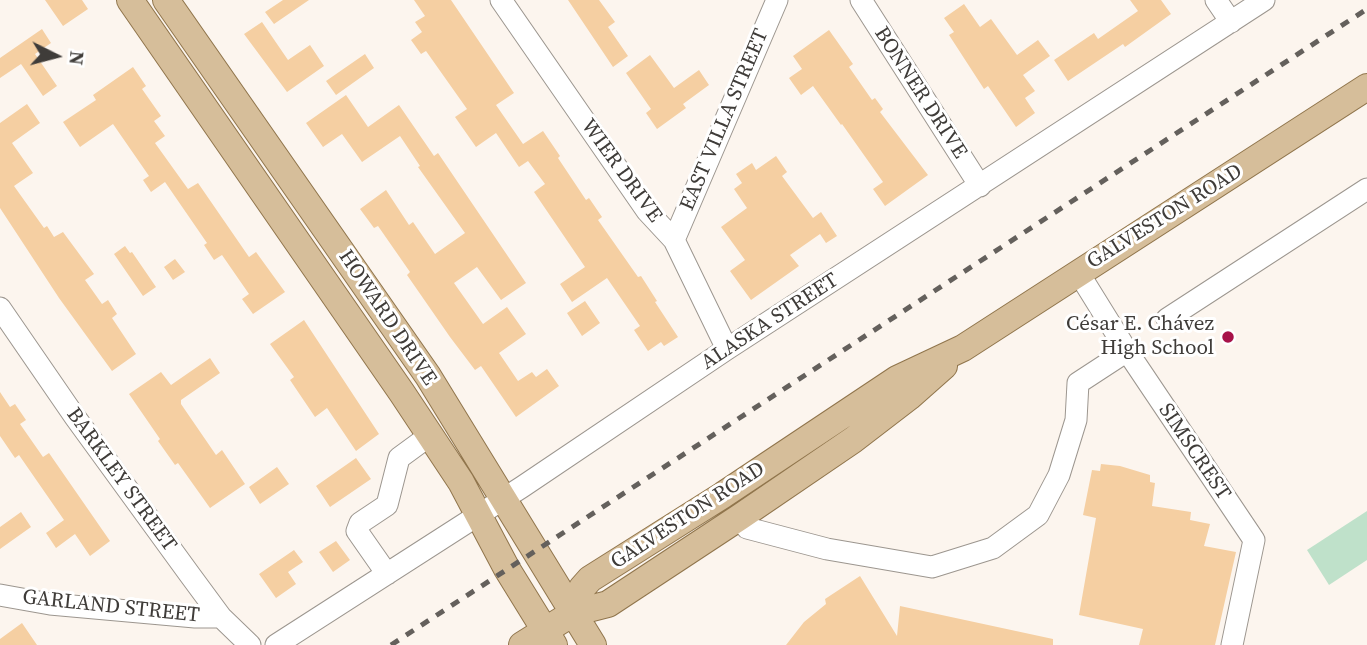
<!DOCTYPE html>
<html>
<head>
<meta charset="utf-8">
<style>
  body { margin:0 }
  #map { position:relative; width:1367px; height:645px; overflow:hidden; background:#fcf5ee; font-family:"Source Serif 4",serif }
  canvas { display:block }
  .north { position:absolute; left:21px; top:21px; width:70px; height:70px; -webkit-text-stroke:5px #fff; paint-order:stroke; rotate:96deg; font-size:19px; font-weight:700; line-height:28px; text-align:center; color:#3f3c39 }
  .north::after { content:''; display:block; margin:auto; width:24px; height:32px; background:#3f3c39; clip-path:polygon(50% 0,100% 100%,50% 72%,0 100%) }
</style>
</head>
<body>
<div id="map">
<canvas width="1367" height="645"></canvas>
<div class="north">N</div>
</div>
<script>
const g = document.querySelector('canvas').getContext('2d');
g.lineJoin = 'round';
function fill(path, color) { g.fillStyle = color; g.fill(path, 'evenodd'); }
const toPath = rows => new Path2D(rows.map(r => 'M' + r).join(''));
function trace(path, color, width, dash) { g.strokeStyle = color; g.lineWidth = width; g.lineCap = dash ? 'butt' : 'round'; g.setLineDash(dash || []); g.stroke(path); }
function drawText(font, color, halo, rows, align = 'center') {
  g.font = font + ' "Source Serif 4",serif'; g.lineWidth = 6; g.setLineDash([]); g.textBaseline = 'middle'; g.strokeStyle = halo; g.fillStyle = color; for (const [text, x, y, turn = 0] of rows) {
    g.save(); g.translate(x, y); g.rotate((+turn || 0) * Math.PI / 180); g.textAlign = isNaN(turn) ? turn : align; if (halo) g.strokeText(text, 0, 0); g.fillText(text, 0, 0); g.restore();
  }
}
fill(toPath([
  [1367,511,1367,560,1329,585,1307,550]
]), '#bfe1ca');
fill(toPath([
  [45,0,82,0,88,9,63,26],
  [283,0,309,0,274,24,265,12],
  [414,0,451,0,514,93,496,105,523,144,543,131,560,156,558,158,586,200,589,198,602,217,598,220,638,277,641,276,657,301,655,302,678,337,664,346,661,342,648,351,634,330,640,326,607,278,572,302,560,284,585,267,534,192,545,184,528,161,519,167,496,133,476,147,455,117,467,109,426,51,421,54,411,40,422,32,415,22,425,16],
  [568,0,599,0,615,22,608,27,628,56,613,67],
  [1130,0,1161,0,1171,14,1125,47,1123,44,1068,81,1054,60,1094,33,1098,39,1138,11],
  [964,4,980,27,991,19,1017,55,1038,40,1050,56,1023,75,1035,91,1025,98,1035,113,1016,127,988,86,984,89,949,35,954,32,944,18],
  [262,22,288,60,310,45,324,66,287,92,244,34],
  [42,29,51,43,35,54,57,86,43,96,21,64,0,78,0,58],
  [829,30,853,64,849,67,872,100,875,98,883,109,880,112,928,175,885,206,873,189,883,182,842,124,841,125,813,86,801,95,789,78,802,69,793,56],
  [365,54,374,68,336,95,326,81],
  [650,55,674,88,699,70,709,85,683,104,686,108,657,129,646,113,651,109,626,73],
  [133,67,146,86,142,89,161,116,154,121,165,136,155,143,188,189,198,183,249,257,256,252,285,292,253,314,242,299,249,294,222,255,214,260,204,245,207,243,165,182,151,192,143,180,149,176,113,124,80,147,63,122,96,100,93,95],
  [346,95,368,127,399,105,434,156,438,153,526,283,501,300,477,267,454,283,483,324,507,307,526,334,499,353,518,381,532,372,536,377,547,369,559,386,516,417,481,366,475,370,450,337,407,275,410,272,378,226,374,228,360,209,386,190,409,225,413,222,435,254,465,233,418,167,420,166,400,136,362,162,342,134,323,147,306,123],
  [27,104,40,123,12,143,33,173,14,186,44,228,47,226,54,237,63,232,94,274,85,280,102,304,108,300,117,314,112,318,136,354,112,371,59,298,0,208,0,123],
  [776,156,787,172,782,176,813,218,821,212,837,236,826,243,820,234,790,255,799,266,751,300,730,271,745,260,721,227,747,208,734,189,742,183,736,174,752,163,756,170],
  [125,246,130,253,132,252,156,287,143,296,114,254],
  [175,259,185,272,173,280,164,267],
  [585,301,600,323,582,336,567,313],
  [304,320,379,434,356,451,327,408,315,417,290,380,294,377,270,344],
  [210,358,220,373,181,400,181,404,216,455,222,450,245,484,210,508,178,463,175,465,158,441,160,439,129,394,161,372,171,385],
  [0,392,10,407,15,404,26,420,20,424,43,457,49,453,110,541,90,556,75,534,56,548,46,533,64,520,19,455,15,458,0,436],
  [356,458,371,479,330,507,316,486],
  [1101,464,1120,466,1150,475,1150,482,1155,483,1152,506,1191,512,1190,520,1210,524,1204,546,1236,552,1215,645,1139,645,1143,629,1079,615,1096,518,1083,515,1092,470,1100,471],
  [277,467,289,484,260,504,249,487],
  [21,512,31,527,0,549,0,527],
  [336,541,350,560,333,572,319,552],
  [294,550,303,562,288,572,296,584,276,598,259,574],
  [860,576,897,636,900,606,1053,639,1053,645,786,645,804,622,826,604,825,599],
  [22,623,37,645,0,645,0,639]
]), '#f5cfa2');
const minor = toPath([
  [501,0,647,211,674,240,727,349],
  [861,0,980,186],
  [1216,0,1231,22],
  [674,240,777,0],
  [1078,272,1127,351,1254,540,1232,645],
  [0,308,75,417,190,575,221,617,250,645],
  [1167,319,1367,189],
  [740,517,747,528,827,549,932,567,993,548,1038,515,1059,475,1076,420,1078,383,1127,351],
  [387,574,357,531,360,523,387,505,399,458,429,436],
  [0,595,50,604,195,617,221,617],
  [276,645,522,487,727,349,1264,0]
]);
const major = toPath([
  [130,0,402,393,461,482,507,569,554,645],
  [166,0,428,376,593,645],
  [573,613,582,588,590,579,723,495,897,379,963,348,1367,87],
  [522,645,573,613,608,604,740,517,853,440,909,397,944,366]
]);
trace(minor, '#9c968f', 23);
trace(major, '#90754c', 28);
trace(minor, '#fff', 21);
trace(major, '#d6be9a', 26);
trace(toPath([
  [391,645,1367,9]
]), '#64605c', 5, [9, 9]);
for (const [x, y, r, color] of [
  [1228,337,7,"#a71249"]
]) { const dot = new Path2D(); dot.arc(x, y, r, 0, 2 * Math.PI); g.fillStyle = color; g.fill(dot); trace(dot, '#fff', 2.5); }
drawText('21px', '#3f3c39', '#fff', [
  ["BONNER DRIVE",920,93,57],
  ["EAST VILLA STREET",725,120,-67],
  ["WIER DRIVE",621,171,54],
  ["GALVESTON ROAD",1165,217,-32],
  ["HOWARD DRIVE",387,318,56],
  ["ALASKA STREET",770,322,-33],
  ["SIMSCREST",1194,452,56],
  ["BARKLEY STREET",121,480,54],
  ["GALVESTON ROAD",688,516,-33],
  ["GARLAND STREET",111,607,6]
]);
drawText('21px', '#3f3c39', '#fff', [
  ["César E. Chávez",1214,325],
  ["High School",1214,349]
], 'right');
</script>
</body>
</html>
